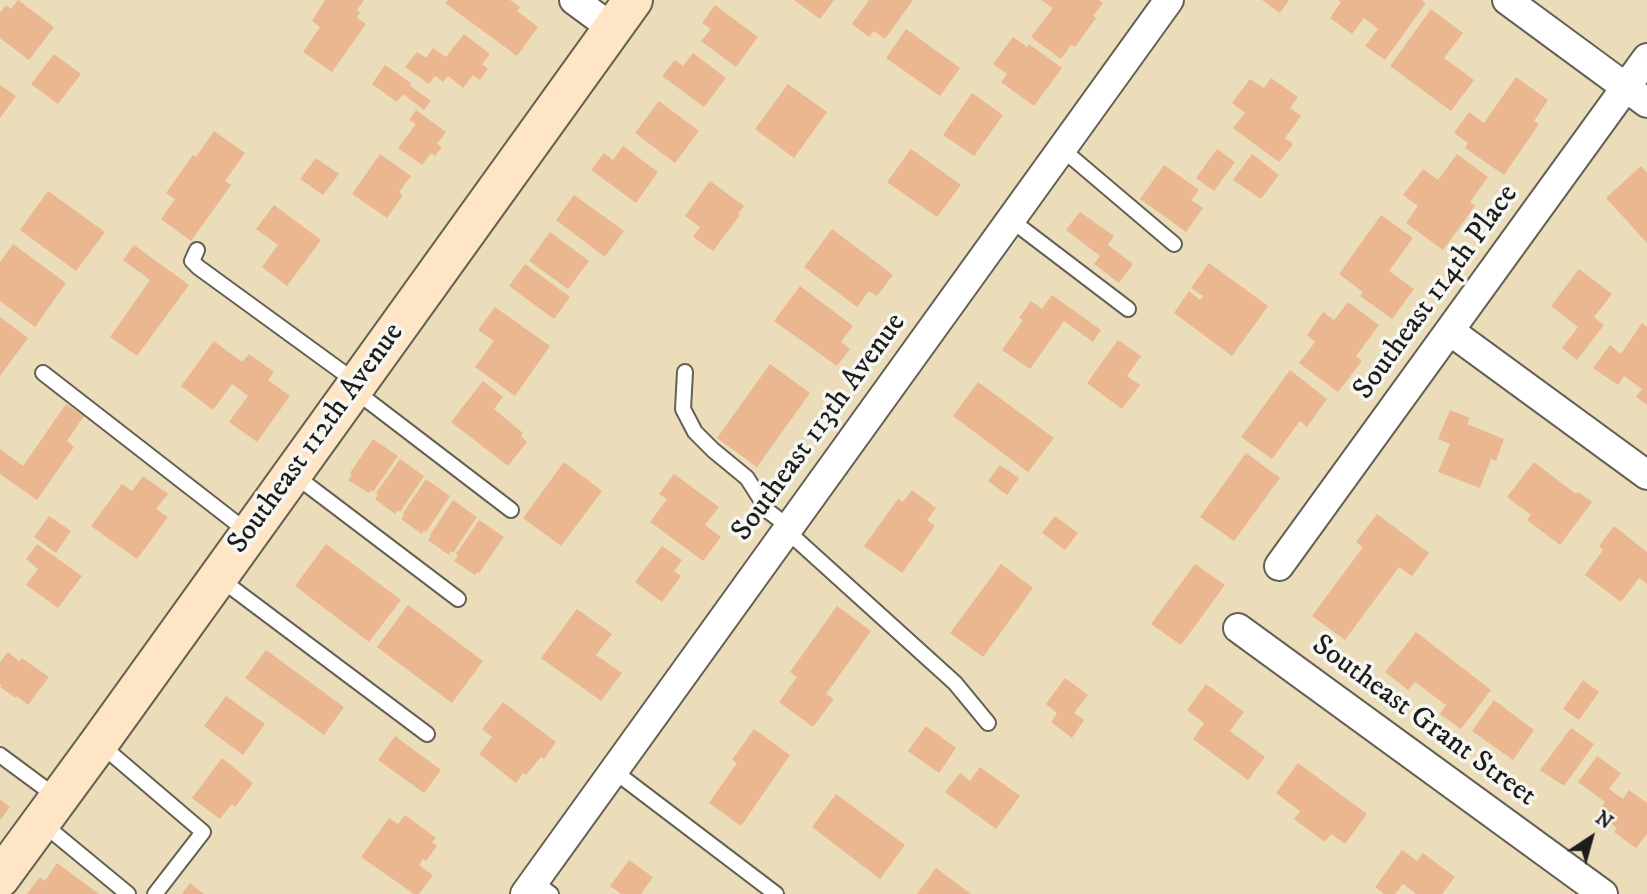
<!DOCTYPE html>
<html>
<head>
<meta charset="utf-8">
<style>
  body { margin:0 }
  #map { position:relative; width:1647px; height:894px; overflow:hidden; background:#ebddba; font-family:"IM FELL DW Pica",serif }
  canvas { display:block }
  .north { position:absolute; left:1556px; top:803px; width:70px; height:70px; -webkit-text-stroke:5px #f6f6f2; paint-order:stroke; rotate:36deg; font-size:19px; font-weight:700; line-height:28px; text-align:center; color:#1c1c1c }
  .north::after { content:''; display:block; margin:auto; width:24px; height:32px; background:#1c1c1c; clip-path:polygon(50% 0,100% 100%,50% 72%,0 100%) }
</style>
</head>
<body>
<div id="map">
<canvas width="1647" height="894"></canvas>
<div class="north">N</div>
</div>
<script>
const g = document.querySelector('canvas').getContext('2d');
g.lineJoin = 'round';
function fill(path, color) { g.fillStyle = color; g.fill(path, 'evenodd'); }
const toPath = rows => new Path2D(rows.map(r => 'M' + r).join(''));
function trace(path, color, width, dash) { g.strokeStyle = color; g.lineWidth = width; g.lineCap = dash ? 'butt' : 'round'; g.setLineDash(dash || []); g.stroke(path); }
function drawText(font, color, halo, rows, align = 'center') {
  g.font = font + ' "IM FELL DW Pica",serif'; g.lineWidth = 7; g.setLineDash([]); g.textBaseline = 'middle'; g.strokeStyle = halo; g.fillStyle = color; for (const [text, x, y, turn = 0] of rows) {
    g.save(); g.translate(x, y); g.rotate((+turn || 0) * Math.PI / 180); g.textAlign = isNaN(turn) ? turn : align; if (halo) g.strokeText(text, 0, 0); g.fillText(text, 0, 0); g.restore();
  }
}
fill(toPath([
  [18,0,54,27,29,60,0,38,0,13,6,5,11,9],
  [325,0,364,0,357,10,360,12,357,18,366,24,332,72,303,52,320,27,312,21],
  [448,0,510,0,520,7,517,11,538,27,517,56,445,3],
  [794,0,834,0,820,19],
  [869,0,913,0,885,39,874,31,869,37,852,24],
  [1041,0,1099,0,1103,3,1093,16,1096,18,1075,47,1071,45,1061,59,1031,37,1053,8],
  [1262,0,1289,0,1280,13],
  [1338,0,1421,0,1426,3,1385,60,1365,46,1378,29,1364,18,1352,34,1330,18,1341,2],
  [715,5,758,37,736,67,701,41,711,29,702,23],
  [1431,9,1463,33,1444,58,1474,80,1451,111,1390,66],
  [906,29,960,68,940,96,886,58],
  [464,34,490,54,482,64,488,69,480,80,473,75,463,88,448,76,443,82,435,76,429,84,405,67,417,52,426,58,433,48,446,57],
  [1013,37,1027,47,1029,44,1062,68,1034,106,1001,82,1007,74,993,64],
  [693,53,726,78,704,107,662,76,675,60,683,66],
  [54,54,81,74,58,104,31,84],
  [385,65,411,83,409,85,431,101,424,110,403,94,397,102,372,84],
  [1516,77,1548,100,1534,121,1539,124,1504,175,1465,148,1468,143,1454,133,1469,112,1484,123],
  [1271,78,1298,97,1290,108,1301,116,1285,138,1293,144,1279,162,1233,128,1245,113,1232,103,1250,79,1264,88],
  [788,84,827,112,794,158,755,129],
  [0,85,16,96,0,118],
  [972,93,1003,115,974,156,943,135],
  [659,101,699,131,675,163,635,133],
  [416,110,446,132,437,144,442,147,435,156,431,153,422,165,398,148,416,124,409,120],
  [214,131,245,153,225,181,231,185,191,241,161,219,175,199,166,193,193,155,196,157],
  [623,146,658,172,636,203,591,170,604,153,613,160],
  [911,149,961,185,937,217,887,182],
  [1217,149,1235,162,1214,191,1196,178],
  [380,154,411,176,399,192,403,195,387,218,352,194],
  [1252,154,1279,175,1261,199,1233,180],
  [1457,154,1488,177,1470,202,1475,206,1443,250,1406,223,1418,206,1403,195,1423,169,1438,180],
  [316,158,339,174,323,195,300,179],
  [1164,165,1199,190,1191,200,1203,208,1186,232,1140,199],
  [1641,166,1647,173,1647,243,1606,198],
  [710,181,744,206,738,214,740,215,713,251,693,237,700,227,685,216],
  [48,191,105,232,76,271,20,230],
  [574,195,624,231,605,257,556,220],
  [274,205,321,240,287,286,262,267,278,245,256,229],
  [1080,212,1114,236,1108,245,1133,264,1119,283,1094,264,1100,256,1066,230],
  [1381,215,1413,238,1389,271,1414,289,1392,319,1360,296,1363,292,1339,274],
  [832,229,893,275,877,296,869,291,857,307,804,267],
  [550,232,589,261,568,289,529,261],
  [13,244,66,283,35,327,0,301,0,262],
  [134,245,189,285,137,356,110,337,150,280,123,260],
  [1209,263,1268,306,1232,356,1174,313,1189,291,1200,300,1203,296,1191,288],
  [525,264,570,297,554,319,509,286],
  [1579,269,1612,294,1594,317,1604,325,1577,360,1562,348,1578,327,1551,306],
  [800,286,853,326,841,342,850,349,837,366,774,321],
  [1052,295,1101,330,1093,342,1064,321,1030,369,1002,350,1023,320,1019,318,1031,301,1042,309],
  [1348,302,1379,325,1356,356,1362,361,1338,392,1299,363,1315,342,1307,335,1323,312,1334,320],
  [495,307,550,346,515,396,475,367,494,341,478,330],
  [0,317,28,338,0,376],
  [1642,323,1647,327,1647,405,1636,397,1642,389,1624,376,1618,385,1593,368,1610,345,1621,354],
  [1118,340,1141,356,1127,376,1140,385,1122,409,1087,383],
  [214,341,242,362,249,354,274,372,268,380,290,396,257,442,229,422,248,396,232,384,213,410,181,386],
  [770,364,810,393,757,467,717,438],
  [1290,370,1327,399,1307,427,1300,421,1272,459,1241,437],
  [483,381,503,397,494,409,523,433,521,436,527,442,508,466,451,422],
  [978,382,1054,438,1028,472,953,416],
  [66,404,84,416,67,441,74,447,37,500,0,474,0,449,23,466],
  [1450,410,1470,418,1467,424,1504,439,1496,461,1491,459,1480,488,1438,472,1450,444,1438,439],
  [373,439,398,456,373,492,371,490,369,493,348,480,352,475,350,473],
  [1246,453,1280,478,1234,541,1200,517],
  [400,459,424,476,400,512,398,510,395,514,375,499,378,495,376,493],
  [564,462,602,491,561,546,523,518],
  [1534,462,1576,494,1578,492,1592,502,1560,545,1527,520,1531,515,1507,497],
  [1000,465,1019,478,1007,495,988,481],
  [674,474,719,507,705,525,721,537,703,561,650,522,667,499,659,494],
  [143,476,168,494,156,509,168,517,137,559,91,526,122,484,132,491],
  [426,479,450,496,426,532,424,530,422,534,401,519,404,515,403,513],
  [912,490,936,508,927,520,935,526,902,573,864,546,898,499,903,502],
  [453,500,477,517,453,553,451,551,449,555,428,540,431,536,430,535],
  [1377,514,1429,553,1412,576,1399,567,1345,640,1312,616,1363,547,1356,542],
  [49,516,71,531,56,553,34,537],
  [1055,516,1078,533,1065,550,1042,533],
  [479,520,504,537,479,573,477,572,475,575,454,561,458,556,456,554],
  [1614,526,1647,552,1647,584,1639,578,1621,602,1585,575,1603,550,1599,546],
  [37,544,82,576,58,608,26,585,38,569,26,559],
  [326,544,401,600,369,642,295,586],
  [662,546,682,560,674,571,681,576,662,602,635,582],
  [1001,564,1033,588,983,657,950,633],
  [1195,564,1225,585,1181,645,1151,624],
  [408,605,483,661,452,703,377,647],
  [837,606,871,631,826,694,834,699,813,727,779,702,797,677,790,672],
  [577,609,612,634,596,655,622,673,601,701,541,658],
  [1416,632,1491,690,1461,729,1440,714,1446,705,1415,682,1408,690,1385,672],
  [266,650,344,707,324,735,245,678],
  [8,652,19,661,22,658,49,677,28,705,17,696,16,698,0,687,2,685,0,684,0,662],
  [1065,678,1088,695,1074,713,1084,720,1072,738,1051,722,1057,713,1046,704],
  [1583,680,1599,692,1579,720,1563,709],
  [1206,684,1244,712,1230,731,1265,757,1248,780,1193,739,1204,723,1187,710],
  [226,696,265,724,243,755,204,726],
  [1494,700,1534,730,1513,760,1472,731],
  [503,702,556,742,544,759,541,757,526,775,523,773,516,783,479,754,492,737,482,729],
  [926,726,956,748,939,773,908,751],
  [1571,728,1594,744,1564,786,1540,770],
  [754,729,790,755,741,826,709,803,737,763,732,760],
  [395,736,441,770,424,793,378,760],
  [1597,756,1621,773,1609,789,1623,799,1629,790,1647,803,1647,834,1636,848,1614,832,1617,828,1606,820,1610,814,1601,807,1605,802,1578,782],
  [222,758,253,783,235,807,232,804,220,819,192,798],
  [1298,763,1367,814,1345,844,1331,834,1325,842,1294,819,1300,811,1276,793],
  [980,767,1020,796,996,829,945,792,960,773,970,781],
  [836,794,905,845,880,879,812,827],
  [0,799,10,807,0,820],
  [405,815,436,838,432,842,437,846,426,861,423,859,419,865,433,875,419,894,414,894,361,857,389,818,398,824],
  [1402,850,1417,861,1423,853,1455,877,1442,894,1416,894,1403,884,1395,894,1384,894,1375,887],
  [629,860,653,877,641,894,621,894,610,886],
  [57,863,99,894,27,894,40,877,45,881],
  [936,868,971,894,917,894],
  [190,883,204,894,182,894]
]), '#eab791');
const lane = toPath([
  [1062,149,1174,244],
  [1011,220,1128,309],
  [197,250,192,261,198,267,356,382],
  [685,372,683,409,695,432,713,450,747,478,768,511,789,527],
  [43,373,249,533],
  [354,390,511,510],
  [293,474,458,599],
  [787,531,955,683,988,723],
  [219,578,427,734],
  [100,744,203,832,155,894],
  [0,755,58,798],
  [614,771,776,894],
  [42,823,128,894],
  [534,881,551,894]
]);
const street = toPath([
  [574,0,612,28],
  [1507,0,1647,103],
  [1450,331,1647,475],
  [1279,566,1647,58],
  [1238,628,1603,894],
  [525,894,1169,0]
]);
const secondary = toPath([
  [0,878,99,743,633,0]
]);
trace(lane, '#646053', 18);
trace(street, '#646053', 32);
trace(secondary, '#646053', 42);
trace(lane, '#fff', 14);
trace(street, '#fff', 28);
trace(secondary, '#fde5c5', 38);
drawText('30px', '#1c1c1c', '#f6f6f2', [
  ["Southeast 114th Place",1437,293,-54],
  ["Southeast 113th Avenue",820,428,-54],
  ["Southeast 112th Avenue",317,439,-54],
  ["Southeast Grant Street",1423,722,36]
]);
</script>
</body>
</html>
